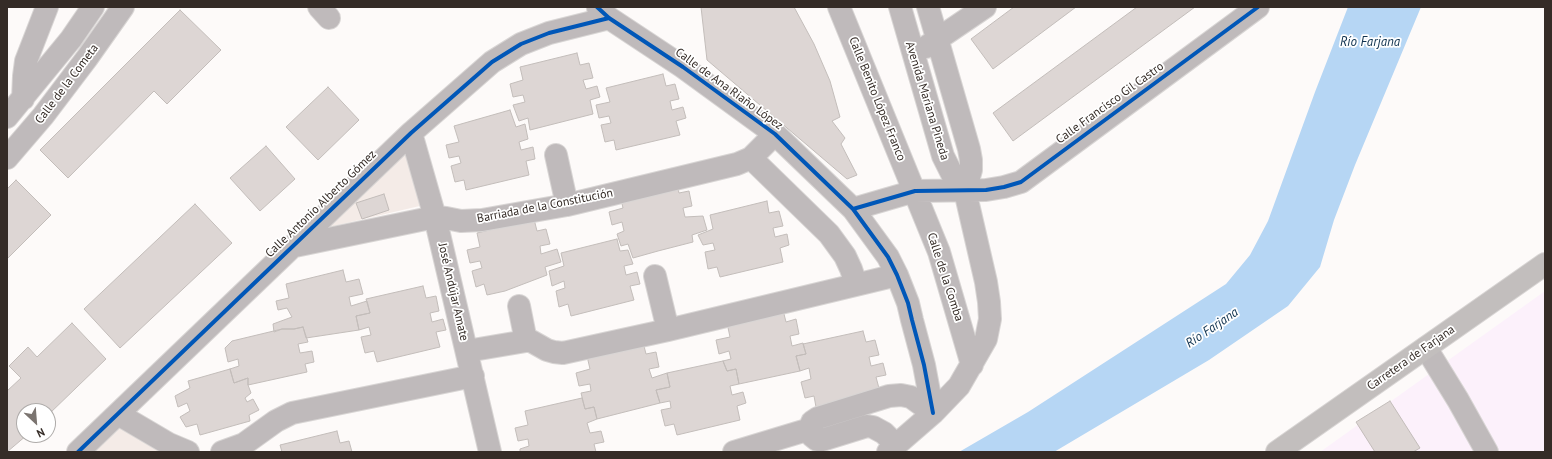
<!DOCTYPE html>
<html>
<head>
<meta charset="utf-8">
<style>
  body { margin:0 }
  #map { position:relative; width:1552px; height:459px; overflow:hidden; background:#fdfaf9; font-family:"PT Sans",sans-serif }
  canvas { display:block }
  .frame { position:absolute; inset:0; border:8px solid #352c27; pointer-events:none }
  .north { position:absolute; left:16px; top:403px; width:40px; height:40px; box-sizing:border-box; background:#fff; border:1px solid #aeaba9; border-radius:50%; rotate:154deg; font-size:11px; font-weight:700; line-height:16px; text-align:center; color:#352c27 }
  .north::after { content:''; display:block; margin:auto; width:14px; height:18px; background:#7b7470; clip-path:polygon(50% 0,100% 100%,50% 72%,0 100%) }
</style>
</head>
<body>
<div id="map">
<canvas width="1552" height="459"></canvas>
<div class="frame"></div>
<div class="north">N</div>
</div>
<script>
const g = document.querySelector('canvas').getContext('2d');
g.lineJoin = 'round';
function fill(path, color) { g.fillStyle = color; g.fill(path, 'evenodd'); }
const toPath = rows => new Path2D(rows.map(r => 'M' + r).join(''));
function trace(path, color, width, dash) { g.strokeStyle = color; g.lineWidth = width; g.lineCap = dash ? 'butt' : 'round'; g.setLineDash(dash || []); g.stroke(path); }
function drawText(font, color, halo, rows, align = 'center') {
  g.font = font + ' "PT Sans",sans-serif'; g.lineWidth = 3.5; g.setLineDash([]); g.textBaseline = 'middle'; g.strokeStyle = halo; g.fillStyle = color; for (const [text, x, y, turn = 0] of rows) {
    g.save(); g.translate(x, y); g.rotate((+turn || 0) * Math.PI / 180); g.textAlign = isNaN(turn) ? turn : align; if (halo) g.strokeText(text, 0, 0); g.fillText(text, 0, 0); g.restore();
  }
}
fill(toPath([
  [1545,291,1545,452,1320,452]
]), '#fcf1fb');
fill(toPath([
  [410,142,424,205,312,231],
  [128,421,168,452,94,452]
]), '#f4ebe7');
fill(toPath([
  [1348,7,1421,7,1355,165,1334,220,1320,267,1288,306,1209,360,1054,452,959,452,1028,412,1226,284,1250,255,1268,221,1315,92]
]), '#b6d6f4');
const building = toPath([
  [701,7,794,7,814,44,830,81,840,117,832,121,845,138,841,144,857,175,847,179,707,60,701,7],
  [1014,7,1076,7,993,69,971,39,1014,7],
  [1137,7,1195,7,1013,141,993,113,1137,7],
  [180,10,221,50,167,104,154,91,68,178,40,150,180,10],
  [577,53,580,65,589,63,593,78,583,80,586,89,597,86,600,97,590,100,593,114,530,130,528,118,519,121,513,105,525,102,523,95,513,97,510,84,523,80,520,67,577,53],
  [663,74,666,86,675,84,679,99,670,101,672,110,683,107,686,118,676,121,680,135,616,150,614,140,605,142,601,125,611,123,609,116,599,118,596,105,610,102,606,88,663,74],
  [328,87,359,120,318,160,286,127,328,87],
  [510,110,516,127,525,124,528,139,519,142,521,150,533,147,535,159,526,161,529,175,466,190,464,180,455,182,451,166,461,163,459,156,449,158,446,145,459,142,454,126,510,110],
  [266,146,295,179,260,211,230,178,266,146],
  [16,180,51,215,7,259,7,189,16,180],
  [676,181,679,193,689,191,692,206,683,208,685,217,703,216,707,230,692,235,693,242,658,251,633,258,628,244,621,246,617,234,624,231,622,222,612,225,609,212,623,208,620,195,676,181],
  [384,194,389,210,362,219,356,203,384,194],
  [767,201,769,213,779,211,783,226,773,228,775,237,787,234,789,245,780,248,783,262,720,277,717,267,708,269,705,252,715,250,713,243,703,245,698,235,713,229,710,215,767,201],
  [195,204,232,243,120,348,84,309,195,204],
  [534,219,537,231,546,229,550,244,540,246,541,254,557,249,561,262,545,267,547,275,505,291,487,295,484,284,476,287,472,271,482,268,480,261,470,263,467,250,480,247,477,233,534,219],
  [617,239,620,251,628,250,633,264,624,266,626,275,637,272,640,284,630,286,634,300,571,316,568,304,559,307,556,291,565,288,564,281,552,286,549,271,564,266,561,253,617,239],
  [343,270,346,282,359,279,363,294,349,297,351,306,367,301,370,313,356,316,359,330,306,338,303,327,294,329,282,329,274,332,273,324,292,317,287,308,278,310,276,301,289,298,286,284,343,270],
  [423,286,426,298,436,296,439,311,430,313,432,322,443,319,446,330,436,332,440,347,377,362,374,351,365,353,361,337,371,335,369,327,359,330,356,316,370,313,366,299,423,286],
  [783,310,786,322,796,319,799,334,790,336,792,346,803,343,806,354,796,356,800,371,739,384,736,369,727,371,723,361,731,359,729,351,719,354,716,340,730,337,727,323,783,310],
  [72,323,106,359,48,415,48,411,24,411,24,435,27,435,7,452,7,391,21,378,9,366,28,347,37,357,72,323],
  [303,327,308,342,298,344,300,353,312,351,314,362,305,364,307,372,248,385,248,378,234,383,230,369,239,366,238,359,228,362,225,348,232,341,282,329,294,329,303,327],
  [863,331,866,342,875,340,879,355,869,357,871,366,883,363,886,375,876,377,880,392,816,407,814,396,805,398,801,382,811,379,809,368,800,371,796,356,806,354,803,344,863,331],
  [643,342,646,354,656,352,659,367,649,369,652,378,667,373,670,387,656,390,660,403,597,419,594,407,585,409,581,393,591,391,590,384,579,386,576,373,590,369,587,356,643,342],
  [723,361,727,371,736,369,739,384,730,386,732,395,743,392,746,403,737,406,740,420,677,435,674,424,665,426,661,410,671,408,670,401,660,403,656,390,670,387,667,373,723,361],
  [230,369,234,383,248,378,248,385,251,393,245,398,247,402,253,399,259,410,249,415,250,421,200,435,197,424,186,427,180,417,190,411,187,403,178,407,175,396,190,388,188,381,230,369],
  [582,398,585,409,594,407,597,419,587,423,590,433,601,431,604,442,594,444,596,452,520,452,520,449,529,446,528,439,518,441,515,428,528,425,525,411,582,398],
  [1390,401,1420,448,1413,452,1375,452,1356,422,1390,401],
  [337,431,340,443,349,441,352,452,282,452,280,445,337,431]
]);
fill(building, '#ddd6d4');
trace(building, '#c3bdba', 1);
const minor = toPath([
  [319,7,329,18],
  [839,7,939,252,972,365],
  [928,7,969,149,971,160,971,170,965,191],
  [598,8,609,18,683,67,775,134,853,209,888,257,897,275,908,303,912,320,924,365,933,413],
  [926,47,985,7],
  [23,99,24,76,26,61,47,7],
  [7,117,71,39,93,7],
  [411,133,435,217,490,452],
  [556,155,567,205],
  [7,158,43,116,87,58,123,7],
  [751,158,829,234,845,256,851,269,856,284],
  [853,209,915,191,986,190,1004,187,1021,182,1258,7],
  [290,247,435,217,446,218,461,221,482,220,567,205,737,164,751,158,775,134],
  [655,276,668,330],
  [519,306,526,341],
  [1426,348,1458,400,1487,452],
  [467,351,526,341,531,341,547,350,554,352,563,353,668,330,897,275],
  [118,414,169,444,188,452],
  [896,445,884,433,873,427,867,426,822,440,817,440,812,436,810,429,812,422,818,418,889,396,901,395,911,397,933,413],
  [78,452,411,133,492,62,521,44,549,33,609,18],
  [222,452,244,444,276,421,292,413,473,376],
  [734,452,810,429],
  [888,452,933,413,959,386,986,339,990,319,989,302,986,282,965,191,954,178,943,156,900,7]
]);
const major = toPath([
  [1277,452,1545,264]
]);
trace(minor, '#d8d5d4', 24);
trace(major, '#d8d5d4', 24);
trace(minor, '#bfbabb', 22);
trace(major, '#c2bebd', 22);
trace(toPath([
  [597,7,609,18,683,67,775,134,853,209,888,257,897,275,908,303,912,320,924,365,933,413],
  [853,209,915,191,986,190,1004,187,1021,182,1258,7],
  [78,452,411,133,492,62,521,44,549,33,609,18]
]), '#0057b8', 4);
drawText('12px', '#352c27', '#fff', [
  ["Calle de la Cometa",67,84,-53],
  ["Calle de Ana Riaño López",729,89,36],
  ["Calle Benito López Franco",877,99,68],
  ["Avenida Mariana Pineda",927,101,73],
  ["Calle Francisco Gil Castro",1110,103,-36],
  ["Calle Antonio Alberto Gómez",321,204,-44],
  ["Barriada de la Constitución",545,206,-11],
  ["Calle de la Comba",945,277,72],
  ["José Andújar Amate",453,292,77],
  ["Carretera de Farjana",1411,358,-35]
]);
drawText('italic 13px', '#103350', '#fff', [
  ["Río Farjana",1370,42],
  ["Río Farjana",1212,328,-34]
]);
</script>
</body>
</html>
